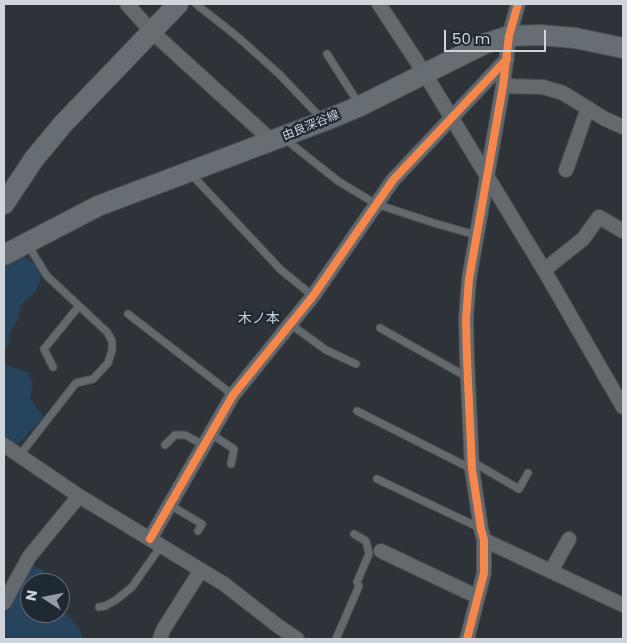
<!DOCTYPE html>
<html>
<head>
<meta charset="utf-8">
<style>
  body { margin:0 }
  #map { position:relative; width:627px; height:643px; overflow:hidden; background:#2d3338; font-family:Poppins,sans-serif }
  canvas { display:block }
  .frame { position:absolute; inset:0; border:5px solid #cfd5db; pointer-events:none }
  .north { position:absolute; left:20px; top:573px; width:50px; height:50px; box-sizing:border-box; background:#1f2932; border:1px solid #656e76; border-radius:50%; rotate:281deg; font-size:14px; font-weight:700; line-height:20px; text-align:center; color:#cfd5db }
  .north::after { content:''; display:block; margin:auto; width:18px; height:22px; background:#969ca2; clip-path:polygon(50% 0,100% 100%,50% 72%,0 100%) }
  .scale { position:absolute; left:444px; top:30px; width:102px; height:22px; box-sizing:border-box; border:2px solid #cfd5db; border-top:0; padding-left:6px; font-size:15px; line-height:18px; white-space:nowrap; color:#cfd5db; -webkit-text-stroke:4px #1f2932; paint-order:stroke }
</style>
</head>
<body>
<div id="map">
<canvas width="627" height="643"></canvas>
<div class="frame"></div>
<div class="north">N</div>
<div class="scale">50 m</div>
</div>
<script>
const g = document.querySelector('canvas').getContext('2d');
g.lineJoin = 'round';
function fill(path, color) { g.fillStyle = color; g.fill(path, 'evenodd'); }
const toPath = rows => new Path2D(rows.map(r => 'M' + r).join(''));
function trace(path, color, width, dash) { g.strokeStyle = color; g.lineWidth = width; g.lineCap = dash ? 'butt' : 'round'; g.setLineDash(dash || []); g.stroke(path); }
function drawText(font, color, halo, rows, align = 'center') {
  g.font = font + ' Poppins,"Noto Sans JP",sans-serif'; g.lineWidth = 4.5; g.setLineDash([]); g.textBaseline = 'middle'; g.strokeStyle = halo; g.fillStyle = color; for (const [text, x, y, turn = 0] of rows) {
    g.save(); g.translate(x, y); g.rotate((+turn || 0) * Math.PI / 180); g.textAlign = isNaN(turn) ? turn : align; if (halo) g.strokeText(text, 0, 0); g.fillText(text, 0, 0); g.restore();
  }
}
fill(toPath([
  [24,257,36,265,42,275,36,291,21,305,18,320,8,336,10,342,4,352,4,267],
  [4,364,27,372,33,383,30,399,44,417,15,447,4,438],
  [30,564,43,570,45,580,47,583,30,583,30,613,60,613,60,610,67,615,81,631,82,639,10,639,4,635,4,617]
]), '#26445d');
const lane = toPath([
  [196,4,239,38,279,74,322,119],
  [327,54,359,104],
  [285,139,338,181,376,204,434,223,476,235],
  [191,174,281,270,313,296],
  [128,314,233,395],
  [290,324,326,350,356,364],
  [380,328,467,377],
  [53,367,44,349,79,306],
  [357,411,472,469],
  [211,434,234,449,231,464],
  [165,445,175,435,185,435,204,445],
  [19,456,76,383,93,379,108,363,112,350,112,341,107,332,47,276,28,245],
  [471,461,519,489,528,473],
  [377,479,480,528],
  [170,505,202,524,198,531],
  [99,607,105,606,116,600,132,587,161,546],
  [336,639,359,586,357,582,369,554,366,541,354,534]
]);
const street = toPath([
  [127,4,151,31,272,141],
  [379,4,425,74,544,270,623,407],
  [503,86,543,87,563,93,605,119,623,127],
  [566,170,588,108],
  [544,270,583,239,599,217,623,231],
  [4,445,79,496,224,584,278,626,297,639],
  [150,539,233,395,313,296,393,180,507,59],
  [484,540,623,605],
  [381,551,478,597],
  [551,571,569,539],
  [4,603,29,557,79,496],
  [160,639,163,630,201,570],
  [467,639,484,573,484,540,481,529,472,469,467,359,466,319,469,279,503,86,509,36,518,4]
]);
const secondary = toPath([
  [4,204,34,159,63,124,178,4],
  [4,255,98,206,324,121,360,106,484,44,509,36,540,35,575,38,623,48]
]);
trace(lane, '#4b4f54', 9);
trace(street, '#4b4f54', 16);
trace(secondary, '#4b4f54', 22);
trace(lane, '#63696d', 7);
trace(street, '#63696d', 14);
trace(secondary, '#666d73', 20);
trace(toPath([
  [150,539,233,395,313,296,393,180,507,59],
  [467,639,484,573,484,540,481,529,472,469,467,359,466,319,469,279,503,86,509,36,518,4]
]), '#f5874c', 8);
drawText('12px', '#cfd5db', '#1f2932', [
  ["由良深谷線",311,126,-22]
]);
drawText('14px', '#c7d4e0', '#1f2932', [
  ["木ノ本",259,319]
]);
</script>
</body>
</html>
